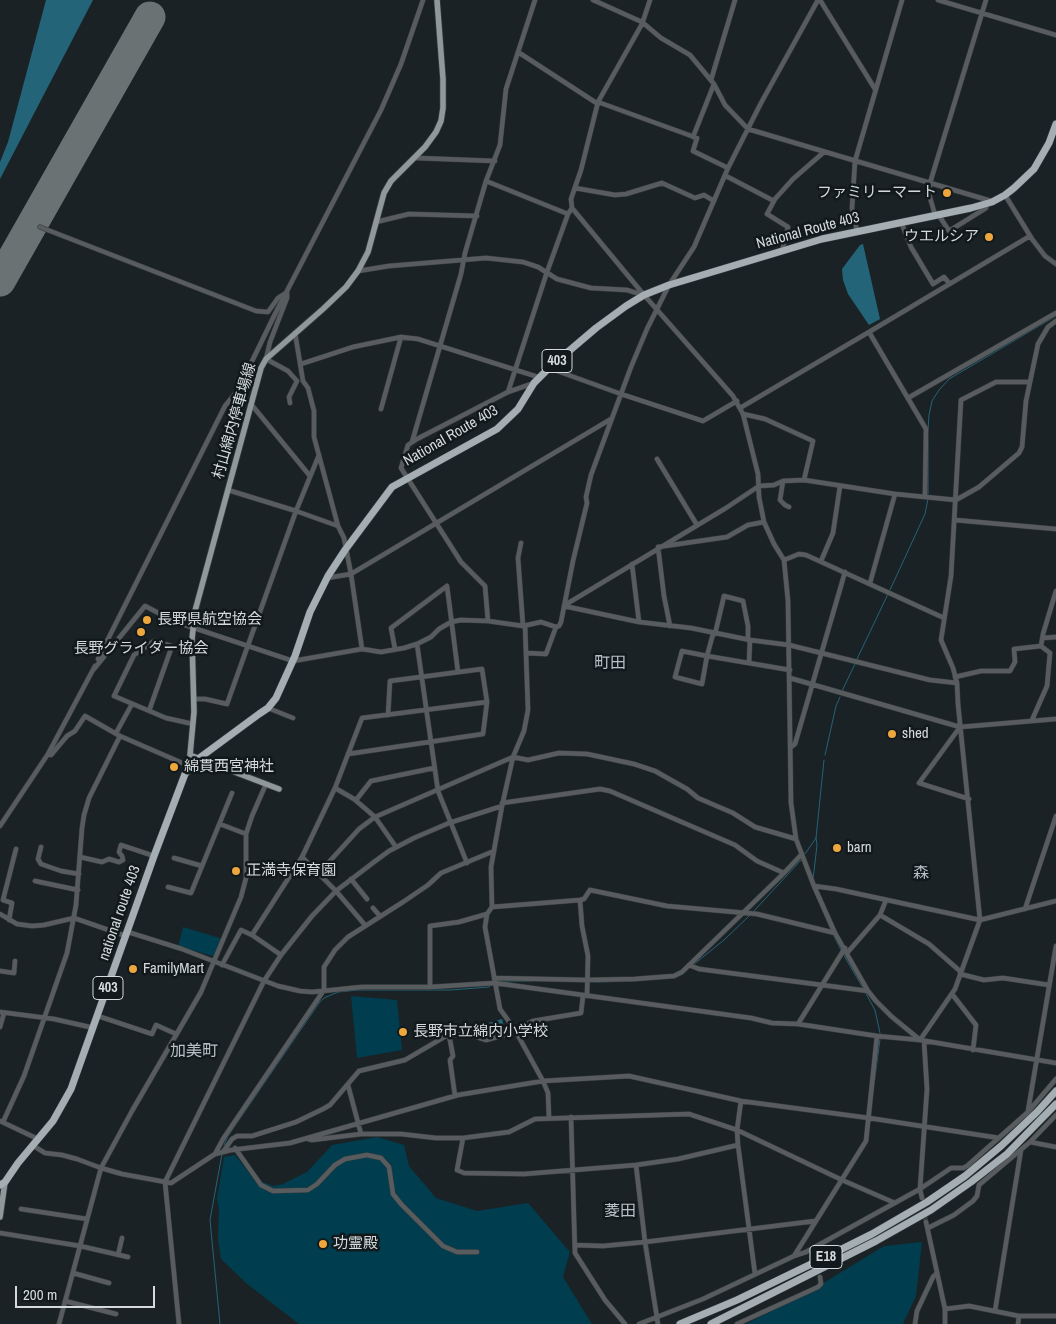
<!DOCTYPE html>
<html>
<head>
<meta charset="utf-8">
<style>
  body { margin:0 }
  #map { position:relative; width:1056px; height:1324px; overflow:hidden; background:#1b2225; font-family:"Archivo Narrow",sans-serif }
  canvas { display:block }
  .scale { position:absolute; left:15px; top:1286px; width:140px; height:22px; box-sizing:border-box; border:2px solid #d4dadc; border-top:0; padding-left:6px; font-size:15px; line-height:18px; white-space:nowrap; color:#d4dadc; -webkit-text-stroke:4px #11191c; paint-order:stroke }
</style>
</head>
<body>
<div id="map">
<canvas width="1056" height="1324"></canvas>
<div class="scale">200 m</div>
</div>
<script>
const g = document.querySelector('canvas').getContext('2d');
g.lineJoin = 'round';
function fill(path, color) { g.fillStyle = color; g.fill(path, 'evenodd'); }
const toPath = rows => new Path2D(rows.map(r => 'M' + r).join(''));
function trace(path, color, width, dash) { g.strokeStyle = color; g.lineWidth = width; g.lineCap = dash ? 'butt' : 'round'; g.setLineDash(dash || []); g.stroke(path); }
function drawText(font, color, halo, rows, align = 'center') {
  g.font = font + ' "Archivo Narrow","Noto Sans JP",sans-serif'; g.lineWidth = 5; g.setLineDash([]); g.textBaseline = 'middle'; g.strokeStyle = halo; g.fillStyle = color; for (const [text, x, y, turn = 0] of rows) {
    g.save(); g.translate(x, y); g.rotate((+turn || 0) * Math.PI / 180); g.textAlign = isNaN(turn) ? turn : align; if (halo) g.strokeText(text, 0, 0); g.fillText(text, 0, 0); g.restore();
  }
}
fill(toPath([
  [183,927,223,939,216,957,178,946],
  [351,996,397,1000,402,1050,357,1058],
  [377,1137,404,1145,409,1166,436,1198,477,1211,528,1203,570,1252,563,1277,592,1324,299,1324,247,1284,221,1259,218,1240,219,1209,217,1199,224,1157,235,1155,253,1178,273,1186,283,1184,307,1172,332,1145],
  [922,1242,916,1296,903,1324,746,1324,812,1290,884,1246]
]), '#003d4e');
fill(toPath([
  [46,0,93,0,0,179,0,162,8,142],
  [863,244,880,319,869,325,848,294,843,280,842,269,860,245],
  [502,1019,505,1030,488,1035,485,1024]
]), '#246479');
trace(toPath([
  [928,430,929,415,932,401,939,390,949,379,1056,316],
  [928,439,928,494],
  [890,590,925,514,928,499],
  [857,659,888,594],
  [842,691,855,664],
  [825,755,836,706,840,697],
  [805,854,816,838,824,760],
  [813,880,817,845,816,838],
  [811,884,831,930],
  [753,912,801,860],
  [834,936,841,950],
  [843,954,863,988],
  [693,965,724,940,750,915],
  [675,977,683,974],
  [498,981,531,981],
  [595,982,634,981],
  [865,992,875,1010,880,1033],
  [874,1085,880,1039],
  [224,1145,228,1136,319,1003,324,998,338,992,359,990,451,990,489,987,492,984],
  [220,1324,210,1220,222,1154]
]), '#246479', 1);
trace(toPath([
  [0,281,150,17]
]), '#6b7274', 31);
trace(toPath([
  [923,1204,926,1222],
  [811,1255,818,1272]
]), '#373e40', 4.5, [4.5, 2]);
const minor = toPath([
  [593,0,642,22,661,38,690,55,714,84,725,105,748,129,991,201],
  [820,0,875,89],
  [938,0,1056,35],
  [518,52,598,104],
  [711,80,735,0],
  [598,102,697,138,693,151,728,168],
  [693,137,714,84],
  [416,158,495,161],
  [726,176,774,201],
  [486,181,568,214],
  [575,188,615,195,626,194,662,183,695,198,704,195,714,201],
  [1005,195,1032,239,1045,256,1056,264],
  [572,208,644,295,733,396,743,414,758,474,759,497,764,522,774,544,784,560,788,601,791,803,796,839,814,886,835,933,868,991,876,1001,891,1016,919,1039],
  [938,214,949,231,986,208,986,204],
  [935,215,929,194,930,183,986,0],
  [376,222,409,214,477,216],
  [901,222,911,247,933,284,944,277,949,283],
  [40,227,256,311,268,312,278,298,286,293],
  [857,231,852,208,855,161,902,0],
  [782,251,788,227,767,214,775,199,793,179,824,152],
  [358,271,389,266,486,258,523,262,538,267,557,279,591,288,627,290,643,295],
  [287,293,287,298,270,342,266,359,288,371,297,381,289,397,290,403],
  [869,332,1030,236],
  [295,333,303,381,308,388,314,411,314,437,338,526,344,538,351,574,362,649],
  [301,364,353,347,401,337,418,339,538,377],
  [549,368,621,394,703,421,737,401],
  [508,392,547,272,568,214,572,208,571,199,581,170,598,102,642,24,650,0],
  [908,398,1056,313],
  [251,404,310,476],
  [740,408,869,332,926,429,925,496],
  [381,409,401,337],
  [743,414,765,419,813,441,804,480],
  [412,442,461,274,465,253,486,181,500,145,506,89,535,0],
  [657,459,697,525],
  [783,481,780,500,785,505,789,507],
  [228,490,296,511,338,526],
  [955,520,1056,529],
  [521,543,518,558,523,626],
  [784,560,799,554,806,555,944,618],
  [821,561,833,533,840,486],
  [632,564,639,622],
  [327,578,351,574,611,419],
  [870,583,895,494],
  [565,605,726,508,759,486,774,485,783,481,804,480,895,494,956,500,979,487,1019,453,1022,447,1026,401,1038,344,1048,327,1056,321],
  [564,606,639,622,691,628,750,640,789,645,930,680,957,683],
  [488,621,485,586,461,562,401,468,408,445,417,439,508,392,534,383],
  [670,626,664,596,658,547,727,537,748,525,764,522],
  [713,634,707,656,790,670],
  [715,634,724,596,743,601,748,626,748,640],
  [1043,638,1056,637],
  [417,644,438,791,467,863],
  [395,649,391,628,447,586,458,672],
  [682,651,707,656,702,684,675,677,682,651],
  [192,652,154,641,134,655,114,696,166,718,193,724],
  [527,653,546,654,556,627],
  [98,659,225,406,238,390,275,314,381,110,401,64,423,0],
  [749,663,750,640],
  [94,669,145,606,176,622,293,661,362,649,381,652,404,648,417,644,431,637,439,629,451,622,461,620,488,621,523,626,541,622,556,627,559,626,561,622,573,561,587,503,586,497,591,475,631,367,647,329,669,285,694,247,728,168,761,103,818,0],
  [955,677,981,671,1010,671,1015,662,1014,649,1041,646],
  [790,678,960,727,1056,719],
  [194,699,205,699,227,704,296,511,319,455],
  [268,708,293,718],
  [149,711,172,646],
  [1032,720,1047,686,1050,653,1041,646,1043,634,1056,591],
  [960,727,919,783,969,799],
  [116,733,132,704],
  [791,747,795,744,845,572],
  [48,754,51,755,67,736,75,731,85,716,120,736,187,765],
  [348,754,483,734,487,702,482,669,390,681,388,715],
  [335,788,354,799,375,817,396,847],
  [356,800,371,781,434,768],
  [502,803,600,789,610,791,735,845,757,861,784,873,802,854],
  [220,824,246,834],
  [0,826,48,754,95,666],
  [41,847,38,859,41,864,61,871,79,874],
  [80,857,102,862,109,859,119,862,123,860,122,856,119,852,121,845,154,856],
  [302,857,335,788,362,718,487,702],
  [174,858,202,866],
  [319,873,359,829,375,817,513,757,528,760,559,753,587,754,634,764,655,771,687,789,698,798,733,813,755,827,796,839],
  [351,879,367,899],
  [35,881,78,890],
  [814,886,836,889,980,920,1056,901],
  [168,887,191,893,232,793],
  [580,900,582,926,588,956,587,996],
  [492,907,580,900,584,899,590,890,667,906,757,914,835,933],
  [373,908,380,916],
  [1025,909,1056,816],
  [0,914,17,924,32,926,44,925,74,918,126,936],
  [487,914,485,927,500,1009,515,1030,543,1081,548,1093,549,1118],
  [880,915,929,944,961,972],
  [9,920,12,903,3,900,16,849],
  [128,932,182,949,278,986,300,991,312,992,362,987,430,987,495,983,751,1018,772,1023,798,1024,877,1036,920,1040,1056,1063],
  [847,953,880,915,886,900],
  [281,955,252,935,302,857,336,891,365,925],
  [222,965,241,930,252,935],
  [689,965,699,969,868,991],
  [0,971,14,973,15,961],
  [960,974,984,980,1003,978,1049,985],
  [494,978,587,980,635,979,674,976,682,972,784,873],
  [430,987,430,926,459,922,487,914,492,907,491,867,502,806,513,757,524,731,528,710,525,625],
  [952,994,976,1025,973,1050],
  [0,1012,54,1019,94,1028],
  [98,1016,152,1034,156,1025,176,1034],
  [798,1024,845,948],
  [0,1027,4,1013],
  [449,1035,453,1056,450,1060,455,1096],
  [920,1040,955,989,980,920,958,704,957,683,953,668,941,640,951,576,961,400,996,382,1029,382],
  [348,1085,361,1134],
  [741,1101,737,1130,738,1145,755,1274],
  [1028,1111,1056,946],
  [571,1117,575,1253,605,1300,625,1324],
  [0,1121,38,1139],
  [3,1122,24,1076,67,953,76,905,82,828,84,815,89,798,120,736],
  [463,1138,457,1170,464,1173,524,1174,636,1165,678,1159,738,1145],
  [308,1139,312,1140,361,1134,401,1134,436,1138,463,1138,509,1132,535,1119,689,1114,737,1130,842,1180,895,1203],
  [1030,1142,1056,1147],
  [32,1145,45,1153,62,1155,77,1159,101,1168,122,1174,171,1183,215,1154,231,1150,290,1143,458,1095,543,1081,629,1076,741,1101,869,1118,999,1138],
  [235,1148,261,1185,273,1191,308,1190,317,1184,335,1165,345,1159,367,1155,381,1158,389,1167,393,1194,401,1204,443,1246,457,1252,477,1252],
  [223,1152,232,1139,237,1136,252,1136,296,1122,323,1109,330,1105,359,1071,405,1060,446,1036,467,1034,486,1040,508,1034,533,1021,581,1013,583,996],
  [215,1154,223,1139,324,990,324,967,335,950,348,937,403,902,428,885,441,873,494,851],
  [636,1165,645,1242,658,1324],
  [922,1198,920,1189,927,1089,924,1041],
  [21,1209,87,1219],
  [926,1222,945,1309,945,1324],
  [928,1228,954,1215,973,1201,977,1196,979,1185,1030,1142,1056,1115],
  [0,1233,80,1246,128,1257],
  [575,1245,603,1246,645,1242,815,1221],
  [118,1255,122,1238],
  [794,1256,866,1141,877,1036],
  [73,1273,109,1283],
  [65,1301,116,1314],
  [945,1309,969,1306,1019,1316,1056,1316],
  [995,1311,1021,1150],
  [59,1324,101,1168,132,1111,201,992,241,897,246,878,246,834,252,816,266,784],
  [179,1324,165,1182,264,981,281,955,312,916,336,891,374,862,389,851,414,838,449,823,502,806],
  [639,1324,703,1299,794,1256,806,1252,920,1189,951,1168,963,1168,967,1166,1028,1112,1056,1079],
  [737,1324,818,1287,821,1284,820,1277],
  [915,1324,917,1311,933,1277,937,1273],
  [1018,1324,1019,1316]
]);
const major = toPath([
  [279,789,190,755,194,712,192,639,195,611,261,368,266,359,323,309,346,287,358,271,368,252,384,193,391,181,425,147,436,132,441,121,443,108,443,79,437,0],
  [0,1217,5,1182]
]);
const highway = toPath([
  [0,1185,5,1182,18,1163,53,1121,71,1089,154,856,185,774,198,759,259,714,268,708,276,698,295,656,310,612,328,576,345,550,392,487,497,429,518,409,534,383,549,368,596,328,626,306,644,295,669,285,822,239,971,208,992,202,1005,195,1014,188,1034,169,1049,143,1056,124],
  [680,1324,737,1300,834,1253,872,1234,927,1202,965,1176,1001,1146,1037,1112,1056,1091],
  [711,1324,876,1241,931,1210,971,1182,1007,1154,1056,1104]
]);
trace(minor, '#353c3f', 5.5);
trace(major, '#353c3f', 7);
trace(highway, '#353c3f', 8);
trace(minor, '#585c5e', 4.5);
trace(major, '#8f989b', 5.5);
trace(highway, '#a5afb3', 7);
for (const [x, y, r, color] of [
  [947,193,5,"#eea73d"],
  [989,237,5,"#eea73d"],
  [147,620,5,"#eea73d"],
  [141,632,5,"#eea73d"],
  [892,734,5,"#eea73d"],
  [174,767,5,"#eea73d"],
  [837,848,5,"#eea73d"],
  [236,871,5,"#eea73d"],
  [133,969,5,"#eea73d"],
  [403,1032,5,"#eea73d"],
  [323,1244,5,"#eea73d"]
]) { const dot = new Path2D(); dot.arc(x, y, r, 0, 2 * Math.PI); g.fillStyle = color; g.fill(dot); trace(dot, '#11191c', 2); }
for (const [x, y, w] of [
  [557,361,30],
  [108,988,30],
  [826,1257,32]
]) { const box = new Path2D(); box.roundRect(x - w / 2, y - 11.5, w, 23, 4); g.fillStyle = '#11191c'; g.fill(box); trace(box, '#d4dadc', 1); }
drawText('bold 14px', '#d4dadc', null, [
  ["403",557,361],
  ["403",108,988],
  ["E18",826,1257]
]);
drawText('15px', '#d4dadc', '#11191c', [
  ["ファミリーマート",937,193,"right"],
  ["ウエルシア",979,237,"right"],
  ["長野県航空協会",157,620],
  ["長野グライダー協会",141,649,"center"],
  ["shed",902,734],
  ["綿貫西宮神社",184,767],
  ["barn",847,848],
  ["正満寺保育園",246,871],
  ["FamilyMart",143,969],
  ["長野市立綿内小学校",413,1032],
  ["功霊殿",333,1244]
], 'left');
drawText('15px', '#d4dadc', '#11191c', [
  ["National Route 403",808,231,-15],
  ["村山綿内停車場線",235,421,-74],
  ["National Route 403",451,436,-30],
  ["national route 403",120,913,-71]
]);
drawText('16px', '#b7c1c5', '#11191c', [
  ["町田",610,664],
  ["森",921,874],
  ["加美町",194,1052],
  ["菱田",620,1212]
]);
</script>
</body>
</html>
